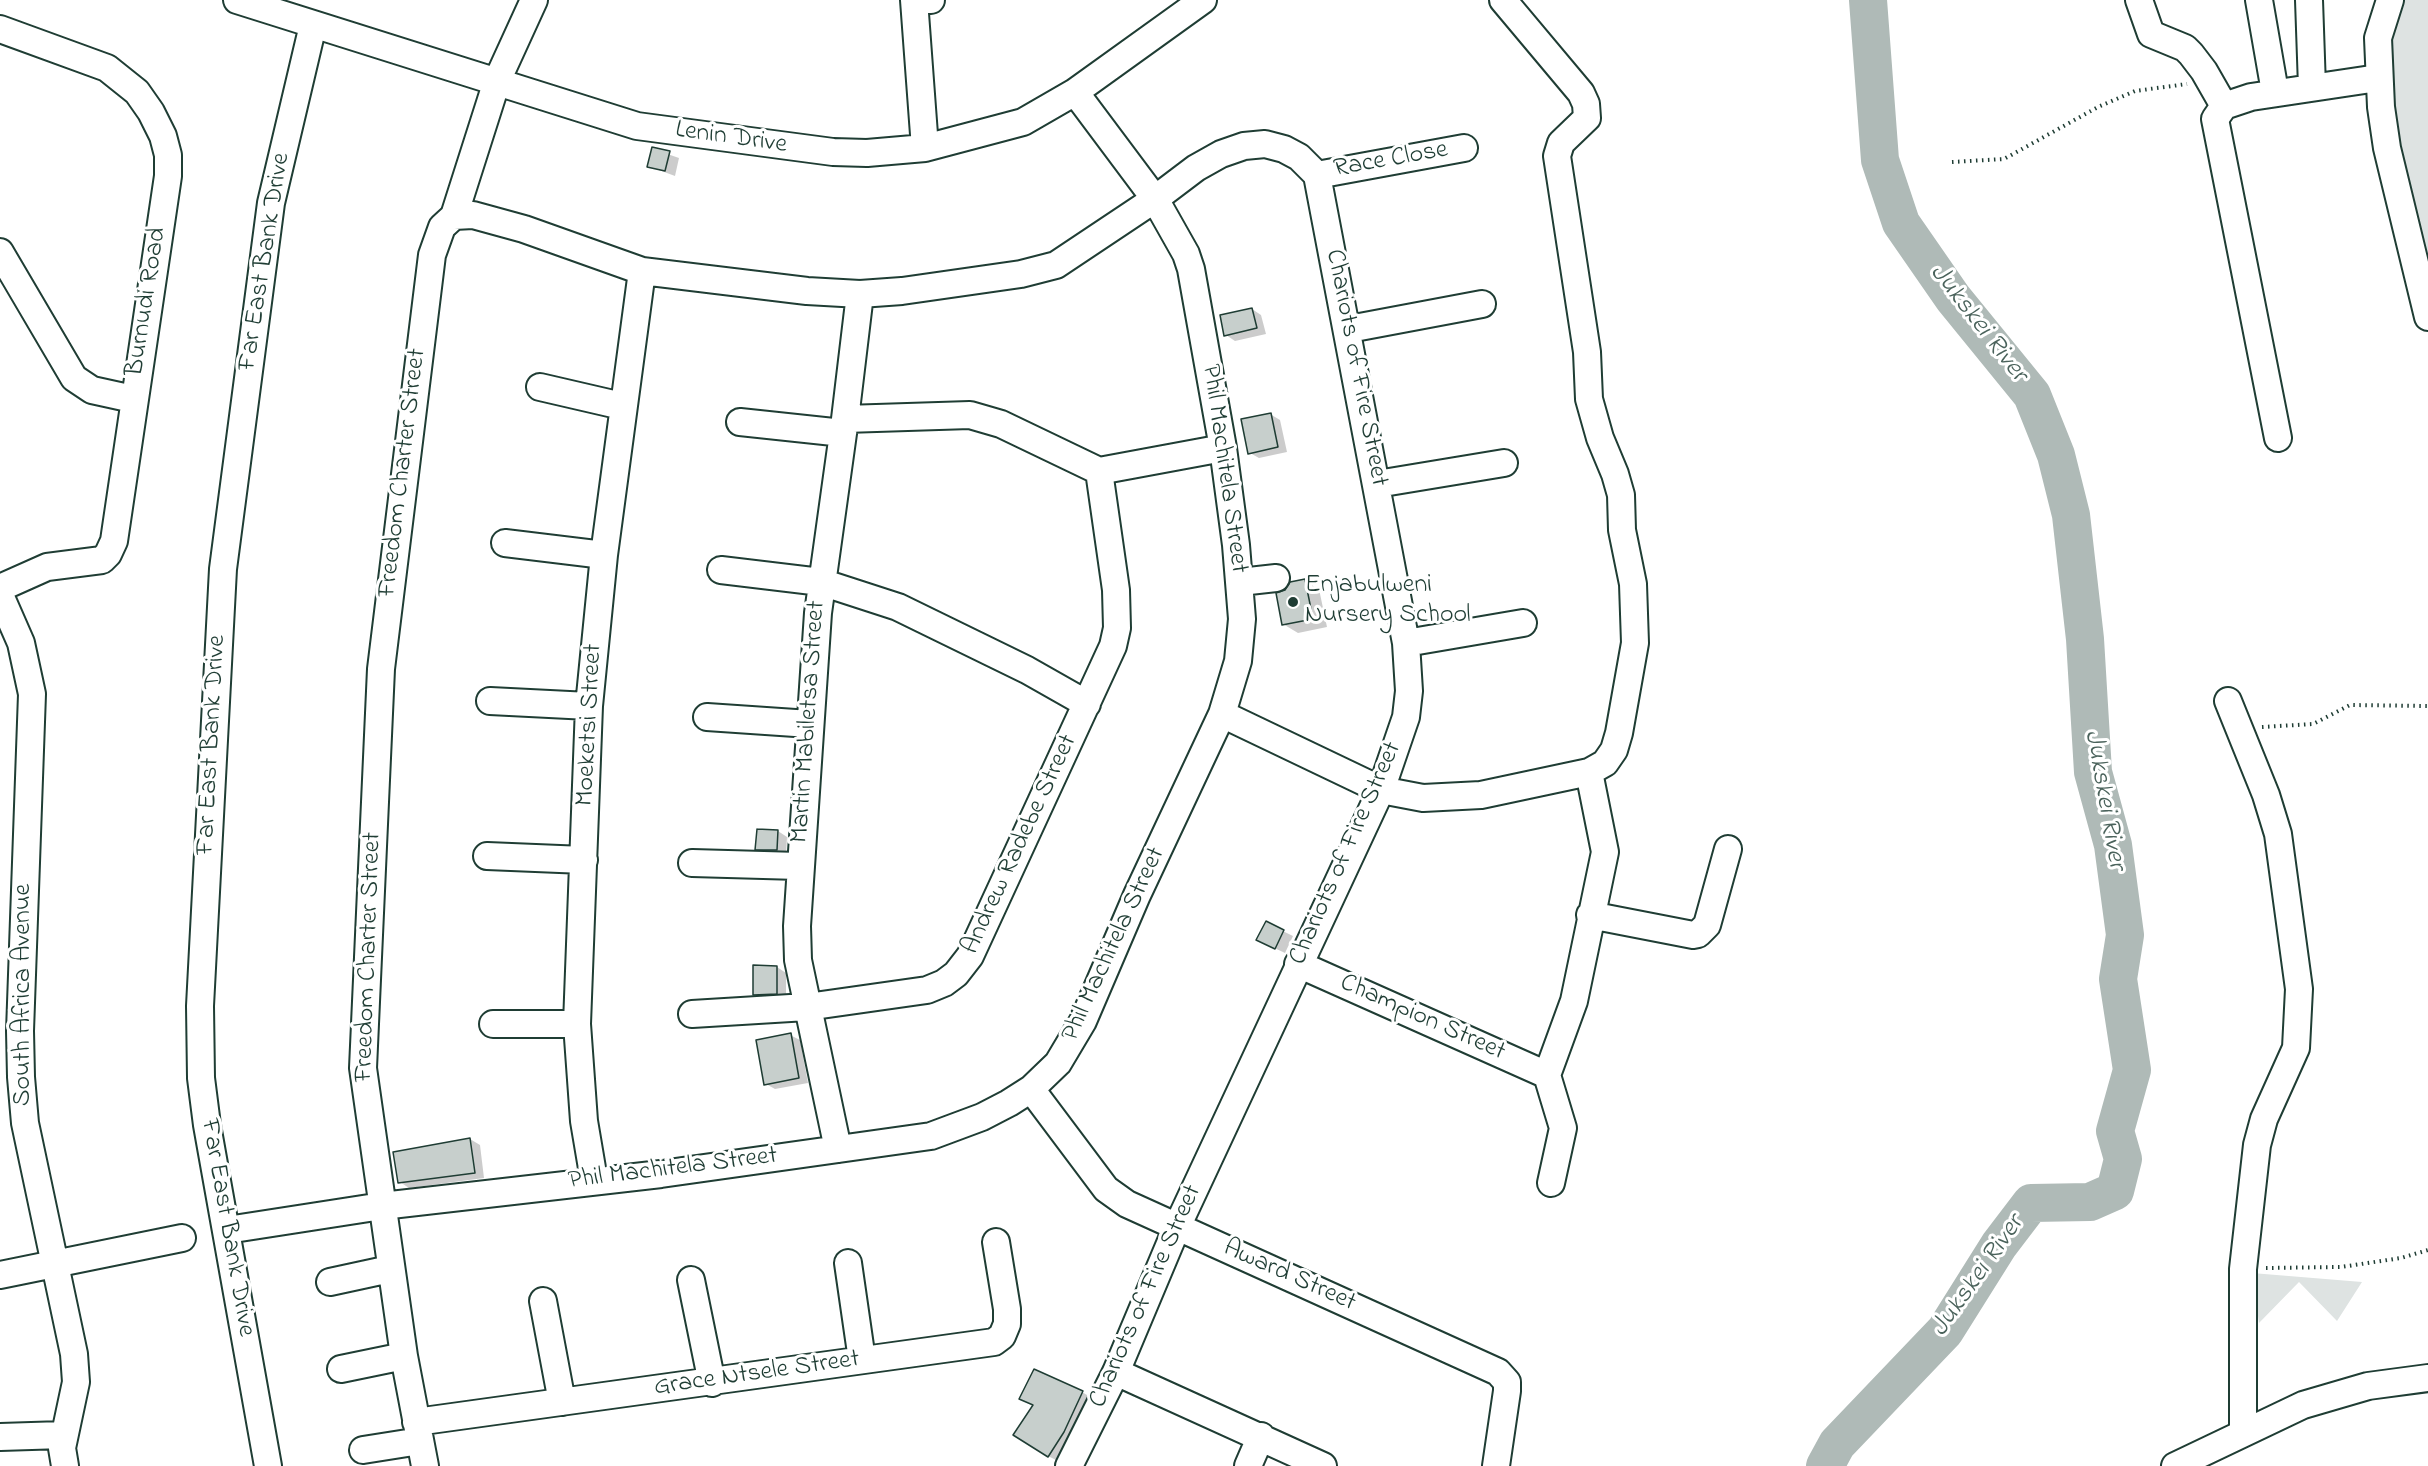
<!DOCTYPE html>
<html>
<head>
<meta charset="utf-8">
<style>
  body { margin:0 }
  canvas { display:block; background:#fff }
</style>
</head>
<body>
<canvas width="2428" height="1466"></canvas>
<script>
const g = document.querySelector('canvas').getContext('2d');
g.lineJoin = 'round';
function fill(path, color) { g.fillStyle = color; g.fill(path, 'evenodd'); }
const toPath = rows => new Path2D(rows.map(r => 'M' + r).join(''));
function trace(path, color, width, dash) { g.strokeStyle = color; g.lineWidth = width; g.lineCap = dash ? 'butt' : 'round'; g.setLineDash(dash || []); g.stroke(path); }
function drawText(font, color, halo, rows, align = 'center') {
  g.font = font + ' "Indie Flower",sans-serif'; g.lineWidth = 6; g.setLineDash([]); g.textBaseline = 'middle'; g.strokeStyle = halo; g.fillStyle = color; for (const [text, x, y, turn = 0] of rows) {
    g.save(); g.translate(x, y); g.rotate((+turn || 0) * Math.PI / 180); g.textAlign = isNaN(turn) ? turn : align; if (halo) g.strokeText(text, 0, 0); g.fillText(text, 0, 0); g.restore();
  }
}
fill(toPath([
  [2395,0,2428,0,2428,298,2384,114,2382,24],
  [2252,1273,2362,1282,2337,1321,2299,1282,2259,1323]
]), '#dee3e2');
fill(toPath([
  [653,149,679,158,675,176,648,166],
  [1252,309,1261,315,1266,334,1235,341,1226,335],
  [1270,414,1280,420,1287,452,1259,458,1250,453],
  [1304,581,1319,589,1327,627,1298,633,1283,624],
  [778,831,787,837,786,855,766,854,757,849],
  [1266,923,1293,936,1285,953,1268,945],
  [777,967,786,973,786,999,764,1000,754,994],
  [790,1035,800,1040,808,1083,775,1089,766,1084],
  [470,1139,480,1145,484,1178,409,1188,400,1182],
  [1082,1392,1092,1398,1058,1461,1048,1456,1034,1405]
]), '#0003');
trace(toPath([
  [1825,1466,1837,1444,1945,1331,1999,1245,2031,1203,2090,1202,2115,1191,2123,1159,2115,1131,2132,1070,2118,979,2125,935,2113,845,2093,772,2085,639,2071,515,2056,455,2032,395,1953,298,1901,223,1880,160,1868,0]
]), '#afbab7', 38);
const building = toPath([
  [652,147,670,151,665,171,647,167,652,147],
  [1252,308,1257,328,1224,336,1220,315,1252,308],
  [1271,413,1278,447,1248,454,1241,419,1271,413],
  [1305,579,1313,619,1282,625,1276,593,1285,590,1290,582,1305,579],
  [757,829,778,830,777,850,755,850,757,829],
  [1266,921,1284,930,1275,949,1256,940,1266,921],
  [753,965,777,966,777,994,753,995,753,965],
  [791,1033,799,1078,764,1085,756,1040,791,1033],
  [470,1138,475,1173,398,1183,393,1152,470,1138],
  [1034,1369,1083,1391,1064,1432,1048,1457,1013,1435,1033,1405,1019,1399,1034,1369]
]);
fill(building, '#c7cfcc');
trace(building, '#1f3d34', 1.5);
const minor = toPath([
  [237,0,637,126,833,152,867,153,925,148,1023,122,1075,92,1203,0],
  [2139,0,2151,34,2185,48,2191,54,2204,71,2224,106],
  [2259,0,2275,92],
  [2309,0,2312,87],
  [2390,0,2378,38,2381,107,2387,148,2428,317],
  [0,29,107,68,137,92,151,112,163,136,168,155,168,176,114,541,108,554,102,560,47,567,0,588],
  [925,148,914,0,931,0],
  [1317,175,1464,148],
  [454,216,497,81,534,0],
  [0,252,74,378,92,390,133,399],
  [1349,329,1482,304],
  [540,387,622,406],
  [845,419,970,415,1001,424,1099,471,1223,448],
  [740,422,843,433],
  [2278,438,2215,119,2224,106,2251,97,2378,78],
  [1377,484,1504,463],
  [505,543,604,555],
  [721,570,821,582,898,607,1027,670,1087,704],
  [1240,582,1276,578],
  [0,595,21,643,32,694,20,1031,21,1077,25,1123,74,1354,76,1382,62,1448,65,1466],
  [1406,643,1523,623],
  [490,701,589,706],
  [2228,701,2266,795,2278,834,2299,989,2296,1048,2264,1119,2257,1145,2243,1269,2243,1433],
  [1222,714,1381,790,1423,798,1481,795,1589,772,1605,763,1614,750,1619,733,1635,643,1633,584,1622,530,1621,495,1615,474,1600,438,1589,399,1587,352,1557,156,1561,143,1587,118,1586,104,1581,93,1503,0],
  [707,717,810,724],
  [487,856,584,860],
  [692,863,799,866],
  [1590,915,1693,935,1698,934,1707,925,1728,849],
  [1298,964,1547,1075],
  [692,1014,807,1007,927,990,944,983,956,974,970,956,1113,646,1117,628,1116,590,1099,471],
  [493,1024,577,1024],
  [1031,1089,1106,1189,1127,1204,1498,1372,1507,1382,1507,1391,1496,1466],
  [838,1149,798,960,797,926,818,613,845,419,860,294],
  [594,1180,584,1121,577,1024,589,706,604,555,642,271],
  [1551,1183,1563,1128,1547,1075,1574,1001,1605,852,1589,772],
  [227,1230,382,1206,661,1174,931,1136,982,1117,1009,1103,1031,1089,1058,1063,1083,1021,1137,895,1222,714,1238,661,1242,619,1236,545,1223,448,1191,269,1186,254,1155,199,1075,92],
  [848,1263,862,1360],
  [0,1275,182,1238],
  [691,1280,712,1383],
  [330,1282,390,1269],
  [543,1301,562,1402],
  [341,1369,404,1356],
  [1116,1372,1323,1466],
  [416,1422,994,1342,1002,1336,1007,1324,1007,1309,996,1242],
  [0,1437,63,1435],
  [363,1450,420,1441],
  [268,1466,207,1125,201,1078,200,1006,223,569,271,203,313,25],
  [425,1466,404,1356,363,1068,381,669,432,255,442,227,454,216,473,215,524,229,642,271,807,291,860,294,902,291,1021,274,1056,265,1155,199,1196,168,1221,154,1244,146,1265,144,1284,149,1299,157,1317,175,1406,643,1409,691,1406,717,1381,790,1177,1227,1116,1372,1069,1466],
  [1248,1466,1261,1436],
  [2175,1466,2303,1405,2368,1386,2428,1378]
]);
trace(minor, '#1f3d34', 30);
trace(toPath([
  [1952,162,2004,159,2098,107,2135,91,2187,84],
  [2262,727,2313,724,2350,705,2428,706],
  [2266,1268,2341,1267,2401,1258,2428,1250]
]), '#1f3d34', 4, [1.5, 4.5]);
trace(minor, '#fff', 26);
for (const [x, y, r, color] of [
  [1293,602,6,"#1f3d34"]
]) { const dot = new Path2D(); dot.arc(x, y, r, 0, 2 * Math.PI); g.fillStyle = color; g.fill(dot); trace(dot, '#fff', 2); }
drawText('26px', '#1f3d34', '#fff', [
  ["Lenin Drive",731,139,8],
  ["Race Close",1391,161,-10],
  ["Far East Bank Drive",266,262,-81],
  ["Burnudi Road",148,302,-81],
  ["Chariots of Fire Street",1355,368,79],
  ["Phil Machitela Street",1223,469,82],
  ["Freedom Charter Street",404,473,-83],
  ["Martin Mabiletsa Street",810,722,-86],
  ["Moeketsi Street",591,725,-87],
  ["Far East Bank Drive",213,745,-87],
  ["Andrew Radebe Street",1021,845,-65],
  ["Chariots of Fire Street",1347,854,-66],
  ["Phil Machitela Street",1115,945,-65],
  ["Freedom Charter Street",370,957,-88],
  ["South Africa Avenue",25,995,-90],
  ["Champion Street",1422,1019,24],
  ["Phil Machitela Street",673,1170,-7],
  ["Far East Bank Drive",226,1228,80],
  ["Award Street",1289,1277,24],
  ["Chariots of Fire Street",1147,1297,-66],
  ["Grace Ntsele Street",757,1375,-8]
]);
drawText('26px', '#1f3d34', '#fff', [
  ["Enjabulweni",1305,587],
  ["Nursery School",1305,617]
], 'left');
drawText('italic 27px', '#4a625b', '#fff', [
  ["Jukskei River",1977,324,52],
  ["Jukskei River",2103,800,80],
  ["Jukskei River",1979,1277,-55]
]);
</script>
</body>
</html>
